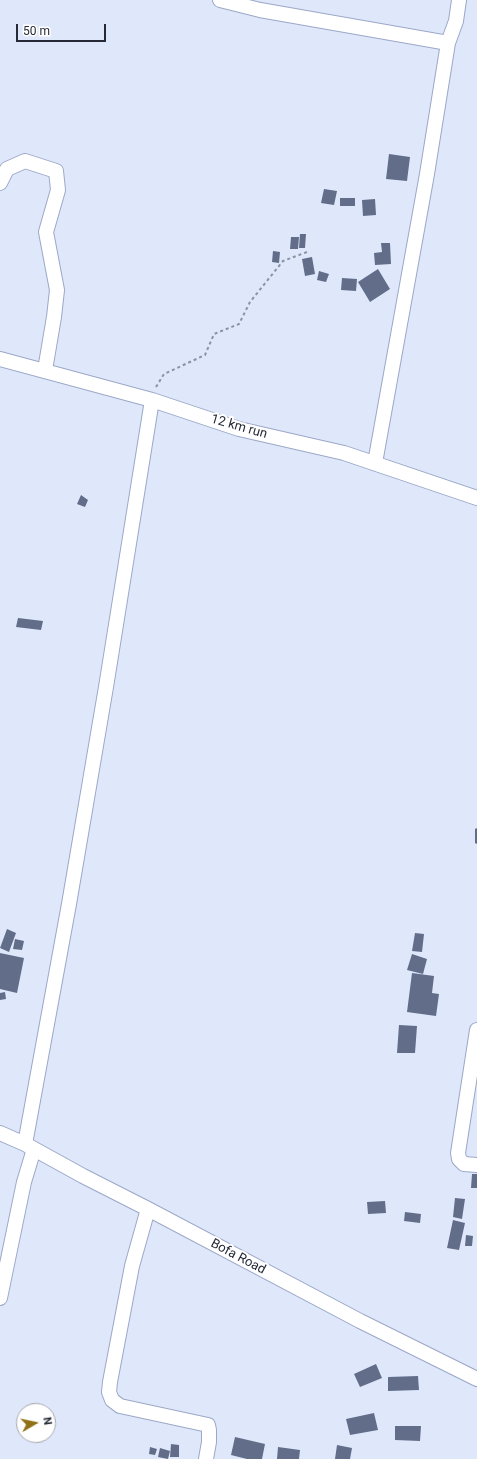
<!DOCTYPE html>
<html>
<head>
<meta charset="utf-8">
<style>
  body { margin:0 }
  #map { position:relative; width:477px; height:1459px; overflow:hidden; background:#dfe7fb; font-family:Roboto,sans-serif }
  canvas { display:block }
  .north { position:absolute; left:16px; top:1403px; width:40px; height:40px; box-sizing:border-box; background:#fff; border:1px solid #a8aaaf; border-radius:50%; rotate:81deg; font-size:11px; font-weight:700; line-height:16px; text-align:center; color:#252a36 }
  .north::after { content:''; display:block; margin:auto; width:14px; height:18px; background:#917116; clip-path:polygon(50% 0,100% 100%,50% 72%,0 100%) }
  .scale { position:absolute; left:16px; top:24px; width:90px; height:18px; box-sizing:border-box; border:2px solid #252a36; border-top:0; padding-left:5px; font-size:12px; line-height:14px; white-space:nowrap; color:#252a36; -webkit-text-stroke:3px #fff; paint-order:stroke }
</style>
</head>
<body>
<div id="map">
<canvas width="477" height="1459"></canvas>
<div class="north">N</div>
<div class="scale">50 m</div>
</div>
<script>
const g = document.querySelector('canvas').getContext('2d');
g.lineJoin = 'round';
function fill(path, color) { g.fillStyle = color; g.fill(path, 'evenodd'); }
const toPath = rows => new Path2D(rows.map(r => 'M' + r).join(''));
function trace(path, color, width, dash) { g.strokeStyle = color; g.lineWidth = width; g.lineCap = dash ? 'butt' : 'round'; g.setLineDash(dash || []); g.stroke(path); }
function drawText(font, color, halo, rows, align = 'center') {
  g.font = font + ' Roboto,sans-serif'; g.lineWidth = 4; g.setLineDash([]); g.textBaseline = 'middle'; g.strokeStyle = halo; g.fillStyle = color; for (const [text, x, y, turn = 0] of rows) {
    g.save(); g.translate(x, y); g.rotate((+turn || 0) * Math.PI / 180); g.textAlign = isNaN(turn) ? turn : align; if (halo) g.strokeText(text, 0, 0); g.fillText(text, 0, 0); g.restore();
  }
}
fill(toPath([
  [389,154,410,157,407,181,386,179],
  [324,189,337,191,334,205,321,203],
  [340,198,355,198,355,206,340,206],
  [375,199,376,215,363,216,362,200],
  [300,234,306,234,305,248,299,248],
  [291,237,299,237,298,249,290,249],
  [381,243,390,243,391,264,375,265,374,253,382,252],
  [273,251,280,252,279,263,272,262],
  [312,257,315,274,305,276,302,259],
  [378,269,390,289,370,302,358,282],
  [319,271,329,274,326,282,317,280],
  [342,278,357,279,356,291,341,290],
  [81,495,88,500,85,507,77,504],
  [18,618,43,621,41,630,16,627],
  [477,828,477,844,475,843,475,829],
  [7,929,16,933,9,952,0,948],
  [415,933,424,934,422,952,412,951],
  [15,939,24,941,22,950,13,949],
  [0,953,24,958,17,993,0,989],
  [412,954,427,959,423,974,407,970],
  [412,973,434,976,432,993,439,994,436,1016,407,1012],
  [5,992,6,999,0,1000,0,993],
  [399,1025,417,1026,415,1053,397,1053],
  [472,1174,477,1174,477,1188,471,1188],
  [455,1198,465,1199,462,1219,453,1217],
  [385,1201,386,1213,368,1214,367,1202],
  [405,1212,421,1214,420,1223,404,1221],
  [453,1220,465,1223,459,1250,447,1248],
  [466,1235,473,1236,472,1246,465,1246],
  [376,1364,382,1378,360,1387,354,1374],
  [418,1376,419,1390,388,1391,388,1377],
  [374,1413,378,1430,350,1435,346,1419],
  [395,1426,421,1426,420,1441,395,1440],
  [235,1437,265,1444,262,1459,247,1459,231,1455],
  [171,1444,179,1445,179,1457,170,1457],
  [337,1445,352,1448,350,1459,335,1459],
  [150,1447,157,1449,155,1455,149,1454],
  [278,1447,300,1450,299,1459,277,1459],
  [160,1448,170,1451,168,1459,158,1457]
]), '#616d89');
const minor = toPath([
  [220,0,260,10,448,43],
  [0,183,7,169,25,161,56,171,58,190,46,232,57,290,54,317,45,370],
  [0,359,152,400,239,429,344,453,477,498],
  [375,463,427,174,448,43,456,21,459,0],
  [477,1030,458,1153,459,1159,464,1164,477,1165],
  [0,1133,25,1144,83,1176,148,1209,360,1321,477,1379],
  [25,1144,69,904,106,687,152,400],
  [148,1209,132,1266,110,1382,109,1392,112,1400,120,1406,208,1425,209,1430,209,1442,206,1459],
  [0,1298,24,1182,34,1149]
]);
trace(minor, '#9ba8c7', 16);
trace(toPath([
  [156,387,164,374,205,355,214,334,239,324,250,302,283,261,307,252]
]), '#8b92a2', 2, [3, 3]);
trace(minor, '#fff', 14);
drawText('13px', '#252a36', '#fff', [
  ["12 km run",239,427,16],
  ["Bofa Road",238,1257,28]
]);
</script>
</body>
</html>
